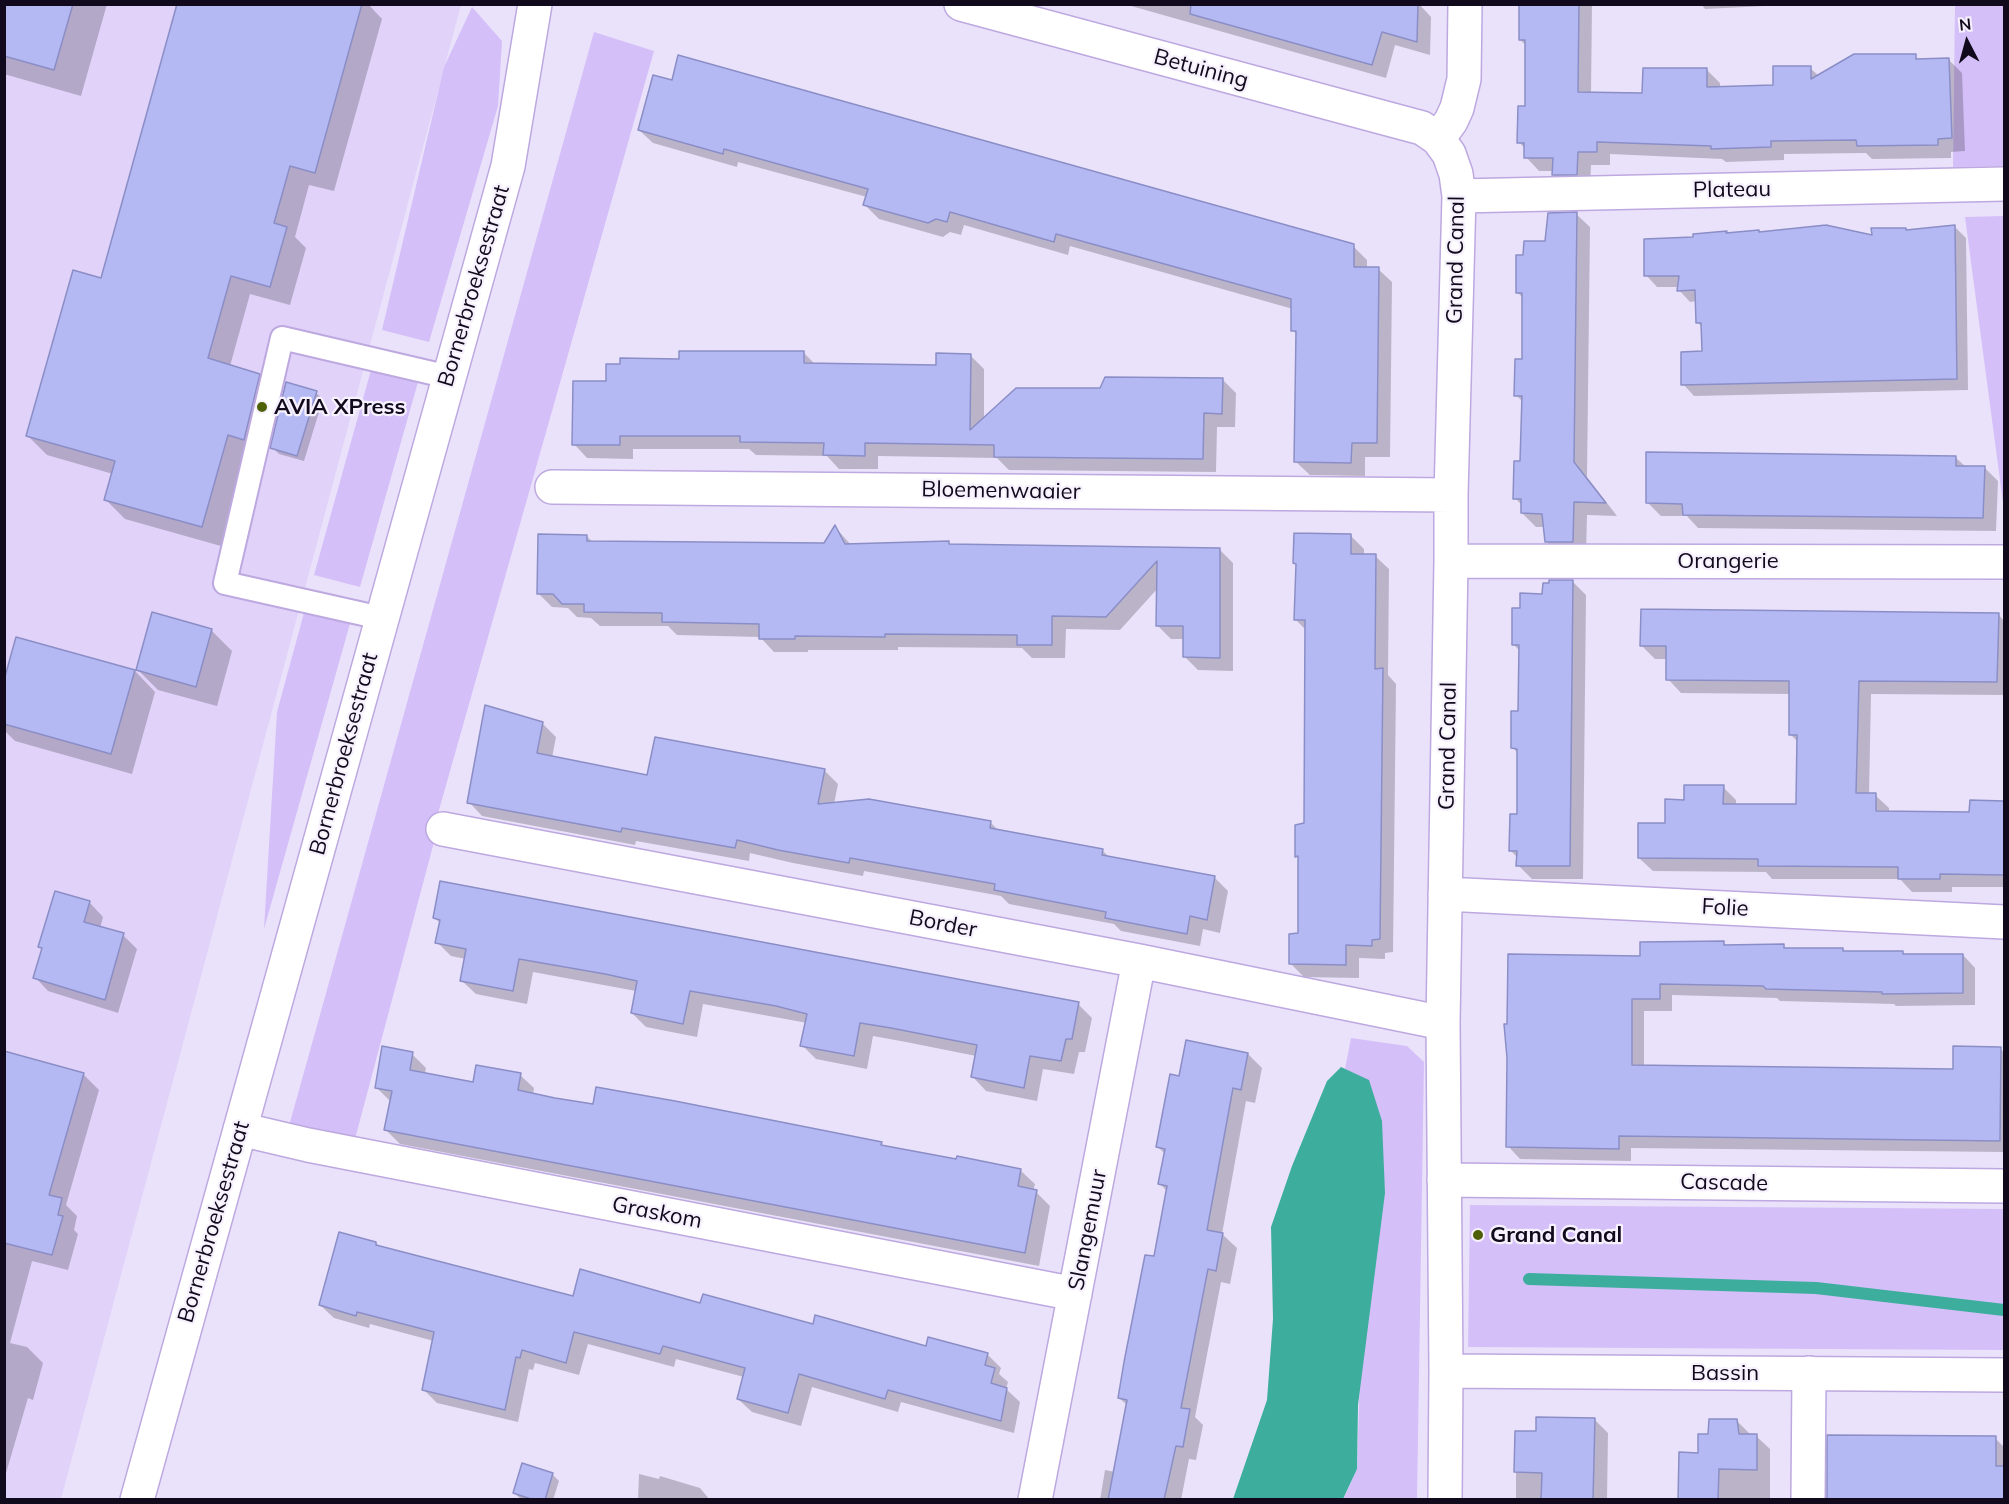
<!DOCTYPE html>
<html>
<head>
<meta charset="utf-8">
<style>
  body { margin:0 }
  #map { position:relative; width:2009px; height:1504px; overflow:hidden; background:#eae2fa; font-family:Mulish,sans-serif }
  canvas { display:block }
  .frame { position:absolute; inset:0; border:6px solid #11091c; pointer-events:none }
  .north { position:absolute; left:1937px; top:12px; width:60px; height:60px; -webkit-text-stroke:4px #f6f1fd; paint-order:stroke; rotate:354deg; font-size:16px; font-weight:700; line-height:24px; text-align:center; color:#11091c }
  .north::after { content:''; display:block; margin:auto; width:21px; height:27px; background:#11091c; clip-path:polygon(50% 0,100% 100%,50% 72%,0 100%) }
</style>
</head>
<body>
<div id="map">
<canvas width="2009" height="1504"></canvas>
<div class="frame"></div>
<div class="north">N</div>
</div>
<script>
const g = document.querySelector('canvas').getContext('2d');
g.lineJoin = 'round';
function fill(path, color) { g.fillStyle = color; g.fill(path, 'evenodd'); }
const toPath = rows => new Path2D(rows.map(r => 'M' + r).join(''));
function trace(path, color, width, dash) { g.strokeStyle = color; g.lineWidth = width; g.lineCap = dash ? 'butt' : 'round'; g.setLineDash(dash || []); g.stroke(path); }
function drawText(font, color, halo, rows, align = 'center') {
  g.font = font + ' Mulish,sans-serif'; g.lineWidth = 4.5; g.setLineDash([]); g.textBaseline = 'middle'; g.strokeStyle = halo; g.fillStyle = color; for (const [text, x, y, turn = 0] of rows) {
    g.save(); g.translate(x, y); g.rotate((+turn || 0) * Math.PI / 180); g.textAlign = isNaN(turn) ? turn : align; if (halo) g.strokeText(text, 0, 0); g.fillText(text, 0, 0); g.restore();
  }
}
fill(toPath([
  [5,5,461,5,61,1499,5,1500]
]), '#e0d2f9');
fill(toPath([
  [1955,5,2004,5,2004,166,1953,167],
  [472,7,502,41,498,106,429,342,382,330,444,67],
  [594,32,654,51,439,810,434,842,355,1139,289,1126],
  [2004,216,2004,510,1965,217],
  [371,370,418,382,360,587,314,575],
  [305,609,351,620,264,929,277,712],
  [1351,1038,1407,1046,1424,1062,1417,1499,1343,1500,1357,1469,1369,1081,1345,1069],
  [1470,1205,2004,1209,2004,1350,1468,1347]
]), '#d4bff8');
fill(toPath([
  [1341,1067,1369,1080,1382,1121,1385,1193,1358,1405,1357,1469,1343,1499,1233,1499,1267,1400,1273,1319,1271,1227,1292,1166,1327,1081]
]), '#3dad9d');
fill(toPath([
  [4,4,107,4,81,96,4,74],
  [179,4,368,4,382,19,334,191,309,185,295,237,306,248,290,305,250,294,230,366,259,375,279,395,247,453,221,546,125,519,105,499,113,474,47,455,28,436,102,280],
  [1124,4,1419,4,1431,17,1430,55,1395,45,1386,78],
  [1520,4,1592,4,1591,93,1644,95,1706,69,1720,83,1720,88,1775,87,1810,68,1819,76,1915,56,1919,60,1948,59,1962,73,1965,151,1951,152,1951,158,1872,159,1866,153,1784,154,1784,160,1726,162,1722,159,1610,154,1610,165,1591,165,1590,188,1567,188,1553,175,1554,171,1539,171,1526,157,1526,150,1519,142,1527,107,1527,46,1520,40],
  [1701,4,1805,4,1705,9],
  [639,130,1353,246,1367,260,1367,269,1378,269,1392,282,1390,457,1365,457,1365,476,1310,475,1296,462,1297,335,1293,330,1293,309,1070,246,1068,255,964,225,961,235,950,232,943,237,879,219,865,205,867,197,738,162,737,167,653,143],
  [1576,214,1590,227,1587,477,1617,516,1587,515,1586,556,1560,556,1547,542,1545,527,1536,527,1522,513,1522,505,1515,498,1521,463,1523,402,1516,395,1524,360,1524,299,1517,292,1525,257,1547,243],
  [1954,226,1966,238,1968,390,1694,396,1683,384,1704,353,1703,328,1697,322,1697,301,1690,302,1679,290,1679,287,1657,287,1646,275,1694,239,1726,232,1729,235,1759,231,1761,234,1873,237,1905,229,1907,231],
  [803,352,815,364,937,367,970,355,984,369,984,420,1101,389,1222,379,1236,393,1235,427,1217,427,1216,472,1009,470,997,458,878,456,878,469,839,469,827,456,756,455,749,449,633,449,633,459,587,458,574,444,607,383,681,360],
  [316,393,323,399,304,461,279,454,272,447],
  [1955,457,1966,467,1984,467,1998,481,1996,531,1698,528,1687,516,1661,516,1648,503],
  [835,527,851,545,949,543,951,546,1220,550,1233,563,1233,671,1198,670,1184,656,1184,639,1171,639,1157,625,1158,588,1120,630,1066,629,1065,658,1032,658,1022,648,898,647,898,650,808,650,808,652,774,652,760,637,677,635,668,626,600,626,591,618,577,617,568,608,552,607,538,593,586,536,593,542,824,545],
  [1350,535,1364,549,1364,556,1375,556,1389,569,1388,675,1396,684,1393,952,1385,953,1385,959,1359,958,1359,978,1304,977,1291,964,1299,934,1300,859,1296,856,1305,824,1307,631,1296,620],
  [1572,581,1586,595,1583,879,1532,879,1518,865,1518,858,1511,851,1518,815,1519,754,1512,747,1520,713,1520,651,1513,644,1521,609,1543,595],
  [1998,614,2004,621,2004,695,1871,694,1869,795,1875,795,1889,808,1889,812,1971,813,1971,802,2004,802,2004,887,1952,887,1952,892,1912,892,1900,879,1772,879,1766,872,1653,871,1639,858,1666,825,1723,787,1736,800,1736,805,1797,805,1798,742,1790,734,1791,694,1681,693,1668,679,1668,659,1655,659,1642,646],
  [211,630,232,651,217,706,158,690,137,669],
  [17,639,135,671,155,692,132,774,15,741,4,730,4,685],
  [542,723,556,737,552,758,649,776,824,770,838,784,834,804,991,823,999,831,1102,850,1110,858,1215,878,1228,891,1220,933,1203,929,1200,946,1121,931,1114,924,1009,904,1001,896,864,871,863,876,793,863,750,853,749,861,636,841,635,845,482,816,469,802],
  [56,893,90,903,103,917,100,928,123,935,137,949,118,1013,48,991,35,977,43,950,40,947],
  [435,918,1078,1004,1092,1018,1085,1052,1079,1052,1074,1074,1043,1069,1037,1101,986,1091,973,1077,976,1056,906,1042,873,1036,867,1069,816,1059,802,1045,807,1023,791,1020,703,1004,697,1037,646,1027,632,1013,636,991,533,972,527,1004,476,994,462,981,466,959,451,956,437,942,441,924],
  [1723,943,1727,946,1783,946,1787,950,1843,949,1846,953,1902,952,1906,956,1963,955,1975,968,1975,1005,1896,1006,1894,1004,1780,1001,1777,998,1672,995,1672,1011,1644,1011,1644,1066,1954,1070,2000,1048,2004,1053,2004,1152,1631,1148,1631,1161,1520,1159,1508,1146,1641,957],
  [4,1052,83,1074,99,1090,66,1205,77,1216,74,1230,78,1234,68,1270,32,1261,10,1343,27,1347,43,1363,33,1400,28,1398,4,1480],
  [412,1054,426,1068,425,1074,474,1084,520,1075,534,1088,533,1095,594,1106,881,1144,884,1147,1021,1171,1035,1184,1033,1191,1036,1192,1050,1206,1039,1266,400,1144,386,1130,390,1101,376,1087],
  [1248,1054,1262,1068,1255,1103,1246,1101,1222,1234,1237,1248,1230,1284,1221,1282,1195,1417,1203,1425,1196,1460,1189,1459,1181,1500,1100,1500,1105,1470,1115,1472,1127,1405,1119,1398,1155,1258,1168,1192,1160,1184,1165,1154,1158,1147,1180,1077],
  [376,1243,381,1248,574,1298,701,1304,927,1348,988,1355,1001,1368,999,1374,1008,1382,1006,1389,1020,1402,1014,1433,901,1402,898,1412,812,1387,801,1426,752,1412,738,1399,744,1377,676,1359,674,1367,588,1344,579,1375,535,1363,533,1370,529,1369,518,1422,437,1403,424,1390,434,1341,370,1324,369,1328,334,1318,320,1305],
  [1594,1419,1608,1433,1607,1500,1516,1500,1516,1433,1538,1433],
  [1737,1421,1751,1435,1756,1436,1770,1449,1770,1500,1680,1500,1699,1455,1710,1435],
  [1995,1438,2004,1447,2004,1500,1828,1500],
  [552,1474,559,1481,553,1500,522,1500,514,1493],
  [639,1474,659,1479,660,1476,700,1488,710,1500,638,1500]
]), '#0003');
trace(toPath([
  [1529,1279,1816,1288,2004,1310]
]), '#3dad9d', 12);
const building = toPath([
  [4,4,73,4,54,70,4,56,4,4],
  [177,4,362,4,315,173,290,166,274,223,287,227,270,287,231,276,208,358,260,374,244,440,228,435,202,527,104,500,115,461,26,436,73,270,101,278,177,4],
  [1191,4,1418,4,1417,42,1382,32,1372,65,1190,14,1191,4],
  [1519,4,1579,4,1578,92,1642,93,1643,68,1707,68,1707,87,1773,85,1773,66,1811,66,1811,79,1854,54,1916,54,1916,59,1949,58,1952,138,1938,139,1938,145,1857,146,1856,140,1771,141,1771,147,1711,149,1711,146,1597,142,1597,152,1578,152,1577,175,1552,175,1553,158,1524,158,1524,143,1517,143,1518,106,1525,106,1525,40,1519,40,1519,4],
  [678,55,1354,244,1354,267,1379,267,1377,443,1352,443,1351,463,1294,462,1296,331,1291,331,1291,299,1056,234,1054,242,950,212,947,222,936,219,928,223,863,205,868,189,724,149,723,154,638,130,653,75,672,80,678,55],
  [1577,212,1574,462,1606,503,1574,502,1573,542,1545,542,1542,514,1521,513,1521,499,1513,499,1514,461,1520,461,1522,396,1514,396,1515,359,1522,359,1522,293,1516,293,1516,255,1523,255,1524,241,1545,241,1548,213,1577,212],
  [1826,225,1872,235,1871,228,1906,228,1906,230,1955,225,1957,379,1681,385,1681,352,1702,351,1701,323,1696,323,1695,290,1677,291,1679,276,1644,276,1644,239,1693,237,1693,234,1727,231,1726,233,1759,230,1759,232,1826,225],
  [679,351,804,351,804,363,936,365,936,353,971,354,970,430,1016,388,1100,388,1105,377,1223,378,1222,414,1204,413,1203,459,994,457,994,445,865,443,865,456,823,455,824,443,740,442,740,436,620,436,620,445,572,445,573,381,606,381,606,364,620,364,620,358,679,359,679,351],
  [286,382,317,391,297,456,270,448,286,382],
  [1646,452,1956,456,1956,466,1985,466,1983,518,1683,515,1682,504,1646,503,1646,452],
  [835,525,845,544,949,541,949,544,1220,548,1220,658,1183,657,1183,626,1156,626,1157,561,1106,617,1052,616,1052,645,1017,645,1017,635,885,634,885,637,795,636,795,639,759,639,759,624,662,622,662,613,584,612,584,604,562,604,553,594,537,594,538,534,587,535,587,541,824,543,835,525],
  [1294,533,1351,534,1351,554,1376,554,1375,669,1383,668,1380,939,1372,940,1372,946,1346,945,1346,965,1289,964,1289,934,1298,933,1298,856,1295,857,1295,825,1304,823,1305,620,1294,620,1296,564,1293,563,1294,533],
  [1549,580,1573,580,1570,866,1516,866,1517,851,1509,851,1510,814,1517,814,1517,749,1511,748,1511,711,1518,711,1519,645,1512,645,1512,608,1520,608,1520,593,1542,594,1543,583,1549,583,1549,580],
  [1641,609,1999,613,1997,682,1859,681,1856,793,1876,793,1876,811,1969,812,1970,800,2004,801,2004,875,1940,874,1940,879,1898,879,1898,867,1758,866,1758,859,1638,858,1638,823,1665,823,1665,799,1684,800,1684,785,1724,785,1723,804,1796,804,1797,735,1789,735,1789,681,1666,680,1666,646,1640,646,1641,609],
  [152,612,212,629,196,687,136,670,152,612],
  [16,637,135,670,111,754,4,724,4,680,16,637],
  [485,705,543,722,537,753,647,775,655,737,825,769,818,804,869,799,991,821,990,828,1103,849,1102,855,1215,876,1207,920,1190,916,1187,934,1105,918,1106,912,994,890,995,884,850,858,849,863,778,850,737,840,735,848,622,828,621,832,467,803,485,705],
  [440,881,1079,1002,1072,1039,1066,1039,1061,1061,1030,1056,1024,1088,971,1077,977,1045,891,1028,860,1023,854,1056,800,1046,807,1014,776,1006,690,991,683,1024,631,1013,637,981,605,974,519,959,513,991,460,981,466,949,435,943,440,920,433,918,440,881],
  [55,891,90,901,84,922,124,933,105,1000,33,978,42,948,38,947,55,891],
  [1724,941,1724,945,1784,944,1784,948,1843,948,1843,951,1903,951,1903,954,1963,954,1963,993,1882,994,1882,992,1766,989,1763,986,1660,984,1660,999,1632,999,1632,1065,1953,1069,1953,1046,2001,1047,2000,1141,1619,1136,1619,1149,1506,1147,1507,1058,1504,1024,1507,1024,1508,954,1640,956,1640,942,1724,941],
  [1186,1040,1248,1053,1241,1090,1233,1088,1207,1230,1223,1233,1216,1271,1208,1269,1181,1408,1190,1409,1183,1447,1176,1446,1164,1500,1108,1500,1127,1400,1118,1398,1124,1362,1145,1255,1154,1256,1167,1186,1158,1184,1165,1149,1156,1147,1170,1074,1179,1076,1186,1040],
  [382,1046,413,1052,410,1070,473,1082,476,1065,521,1073,518,1090,555,1098,593,1104,596,1087,675,1101,882,1142,881,1145,956,1159,957,1156,1021,1169,1018,1186,1037,1190,1025,1253,384,1130,392,1091,375,1088,382,1046],
  [4,1051,84,1073,49,1195,62,1198,58,1215,63,1216,52,1255,4,1243,4,1051],
  [339,1232,376,1242,376,1245,573,1296,580,1269,700,1303,703,1294,813,1324,815,1315,926,1346,928,1337,988,1353,985,1365,995,1368,991,1383,1007,1388,1001,1421,888,1390,885,1399,799,1374,788,1413,737,1399,745,1368,663,1346,660,1354,574,1332,566,1363,522,1350,520,1358,516,1357,505,1410,422,1390,434,1332,357,1312,356,1316,319,1305,339,1232],
  [1536,1417,1595,1418,1593,1500,1541,1500,1542,1473,1514,1472,1515,1431,1536,1431,1536,1417],
  [1709,1419,1737,1419,1739,1434,1757,1434,1757,1470,1719,1469,1718,1500,1678,1500,1679,1452,1698,1453,1698,1434,1708,1434,1709,1419],
  [1827,1435,1996,1436,1996,1466,2004,1466,2004,1500,1827,1500,1827,1435],
  [522,1463,553,1473,545,1500,534,1500,513,1493,522,1463]
]);
fill(building, '#b5b9f3');
trace(building, '#8b8ec6', 1.5);
const lane = toPath([
  [381,618,225,583,282,338,449,377]
]);
const street = toPath([
  [961,4,1422,128,1438,139,1449,154,1456,174,1459,196,1451,495,1451,561,1443,1023,1446,1371,1445,1500],
  [1438,139,1451,121,1457,108,1464,79,1465,4],
  [1459,196,2004,184],
  [552,487,1451,495],
  [1451,561,2004,562],
  [443,829,1139,961,1443,1023],
  [1445,894,2004,922],
  [240,1129,308,1145,1075,1294],
  [1444,1180,2004,1186],
  [1446,1371,2004,1375],
  [137,1500,508,166,535,4],
  [1035,1500,1139,961],
  [1808,1500,1809,1373]
]);
trace(lane, '#bda8e0', 26);
trace(street, '#bda8e0', 36);
trace(lane, '#fff', 22);
trace(street, '#fff', 33);
for (const [x, y, r, color] of [
  [262,407,6,"#4e6007"],
  [1478,1235,6,"#4e6007"]
]) { const dot = new Path2D(); dot.arc(x, y, r, 0, 2 * Math.PI); g.fillStyle = color; g.fill(dot); trace(dot, '#f6f1fd', 2); }
drawText('22px', '#11091c', '#f6f1fd', [
  ["Betuining",1201,69,15],
  ["Plateau",1732,190,-1],
  ["Grand Canal",1456,260,-89],
  ["Bornerbroeksestraat",474,286,-74],
  ["Bloemenwaaier",1001,491,1],
  ["Orangerie",1728,561],
  ["Grand Canal",1448,746,-89],
  ["Bornerbroeksestraat",344,754,-75],
  ["Folie",1725,908,3],
  ["Border",943,924,11],
  ["Cascade",1724,1183,1],
  ["Graskom",657,1213,11],
  ["Bornerbroeksestraat",214,1222,-74],
  ["Slangemuur",1088,1230,-79],
  ["Bassin",1725,1373]
]);
drawText('bold 22px', '#11091c', '#f6f1fd', [
  ["AVIA XPress",274,407],
  ["Grand Canal",1490,1235]
], 'left');
</script>
</body>
</html>
